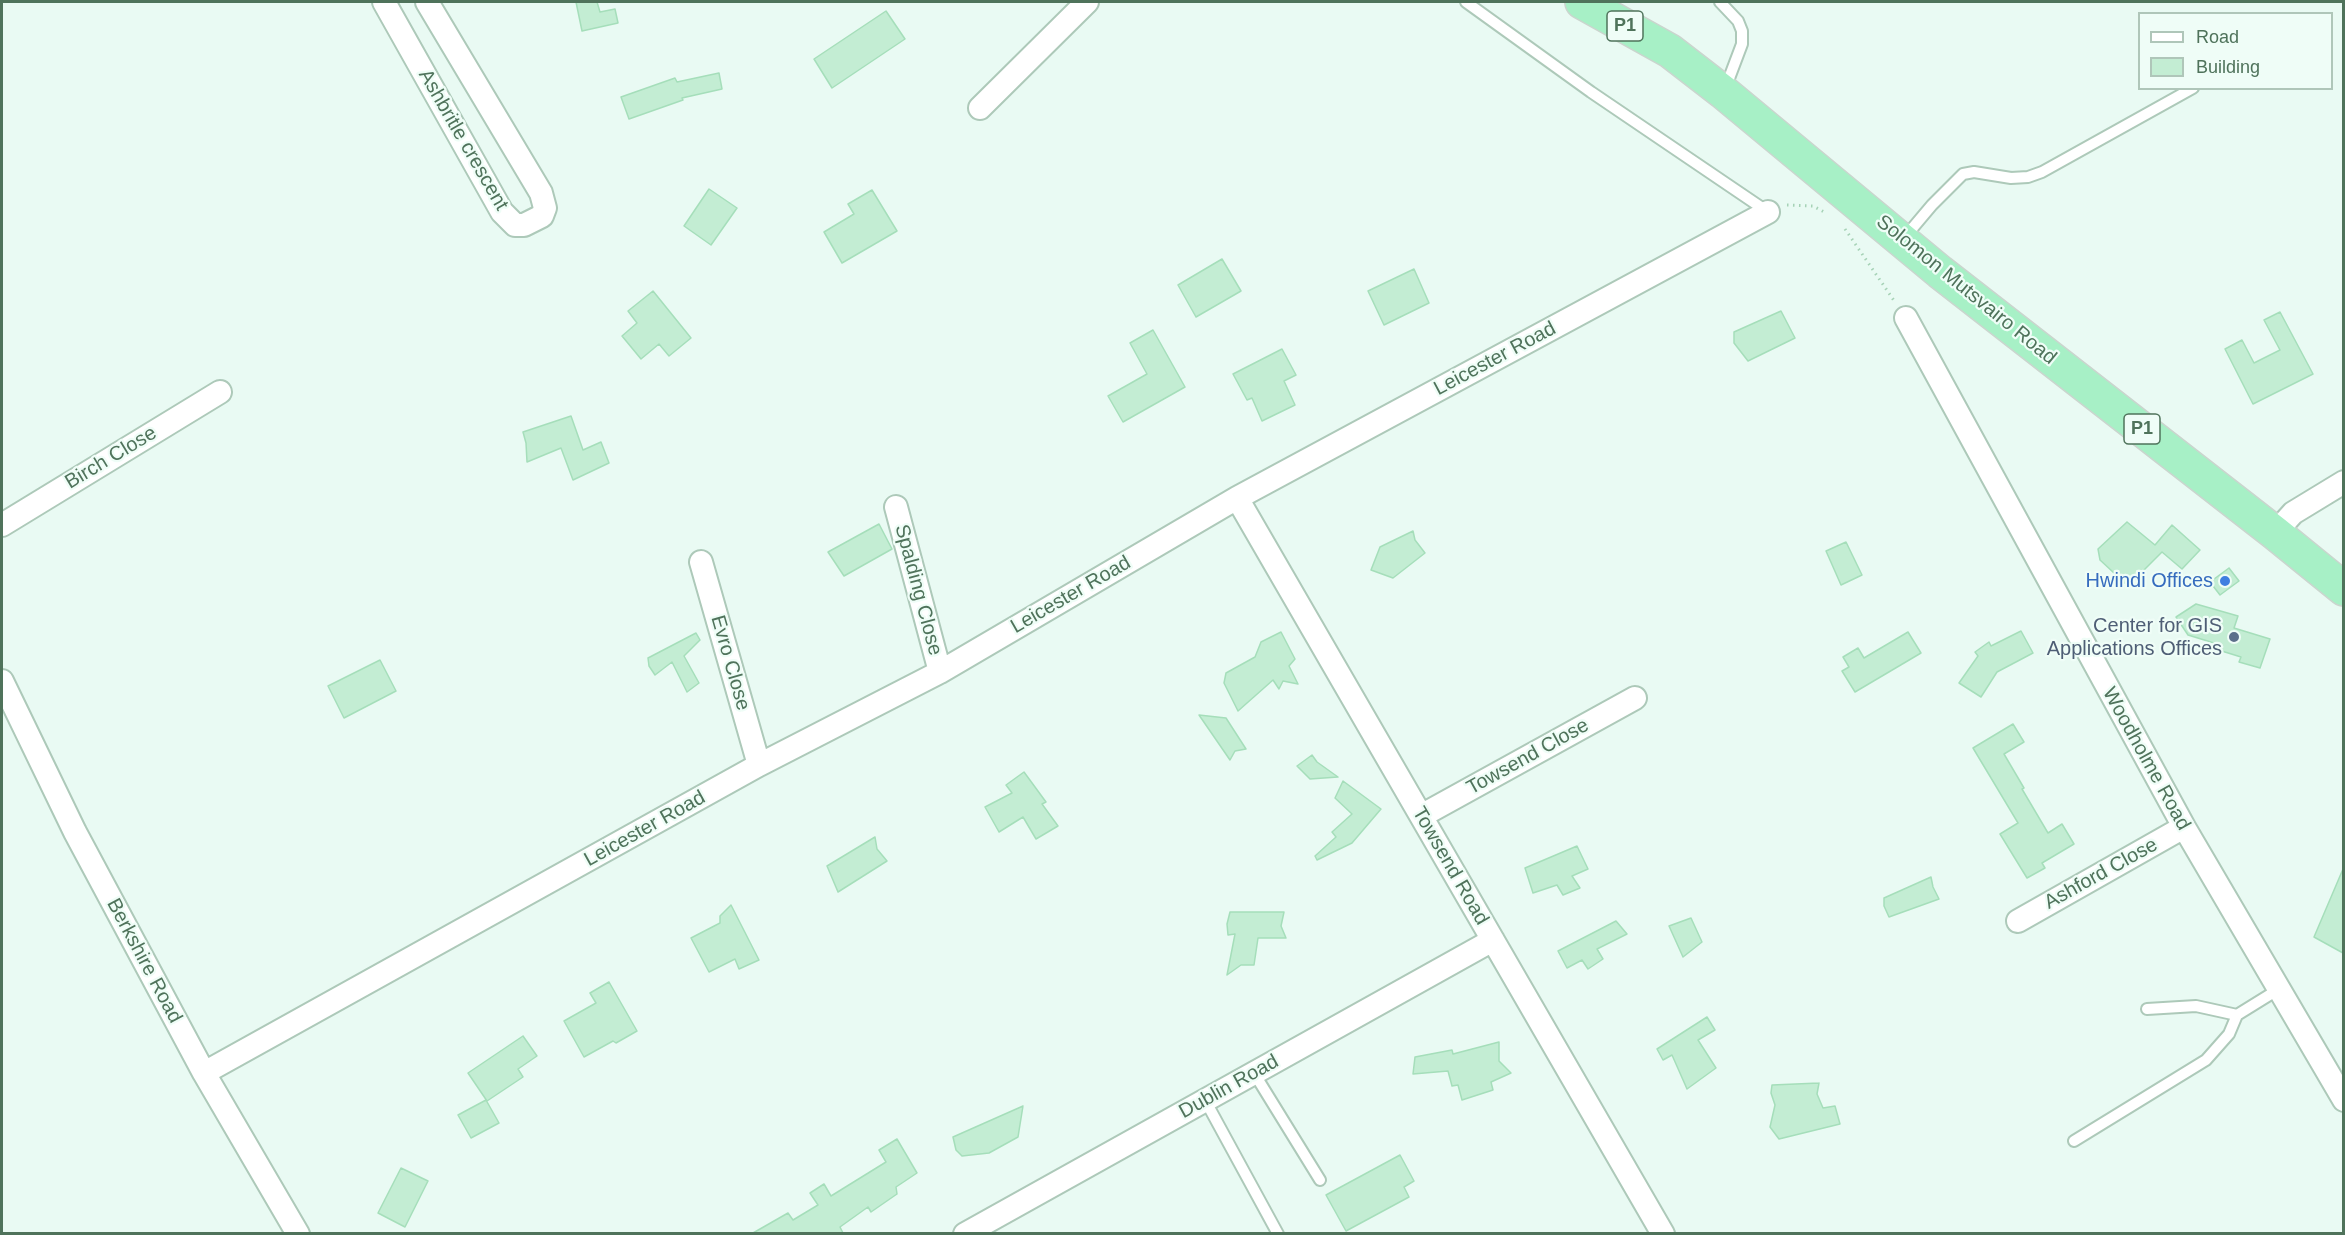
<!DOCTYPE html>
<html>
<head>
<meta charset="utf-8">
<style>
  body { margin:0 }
  #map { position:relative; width:2345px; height:1235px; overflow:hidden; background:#e9faf3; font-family:Arial,sans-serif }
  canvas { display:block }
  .frame { position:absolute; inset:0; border:3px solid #4f735b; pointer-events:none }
  .legend { position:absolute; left:2138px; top:12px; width:195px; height:78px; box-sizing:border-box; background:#effdf7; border:2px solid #afc6b9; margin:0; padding:8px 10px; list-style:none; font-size:18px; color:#4f735b }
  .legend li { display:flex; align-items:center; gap:12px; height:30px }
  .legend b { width:30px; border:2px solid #afc6b9 }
</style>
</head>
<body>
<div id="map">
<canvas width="2345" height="1235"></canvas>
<div class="frame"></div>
<ul class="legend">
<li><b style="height:8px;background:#fff"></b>Road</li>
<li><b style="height:16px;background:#c3edd3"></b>Building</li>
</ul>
</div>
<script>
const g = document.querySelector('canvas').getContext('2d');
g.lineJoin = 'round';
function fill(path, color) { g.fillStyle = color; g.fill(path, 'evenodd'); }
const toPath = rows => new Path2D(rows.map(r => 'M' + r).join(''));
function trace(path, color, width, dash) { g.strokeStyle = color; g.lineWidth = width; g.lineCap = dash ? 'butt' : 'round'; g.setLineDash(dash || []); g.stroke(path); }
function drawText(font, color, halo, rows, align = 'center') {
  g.font = font + ' Arial,sans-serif'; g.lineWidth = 4.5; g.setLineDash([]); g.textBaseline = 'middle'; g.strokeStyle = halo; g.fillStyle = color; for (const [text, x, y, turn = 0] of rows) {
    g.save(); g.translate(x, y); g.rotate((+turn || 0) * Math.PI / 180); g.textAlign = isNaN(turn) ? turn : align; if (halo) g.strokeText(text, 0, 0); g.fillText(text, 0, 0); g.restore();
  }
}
const building = toPath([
  [576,2,597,2,600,12,615,9,618,23,582,31,576,2],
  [886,11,905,39,832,88,814,59,886,11],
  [719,73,722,89,682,98,683,100,629,119,621,97,675,78,677,82,719,73],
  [709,189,737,208,711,245,684,226,709,189],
  [872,190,897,231,842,263,824,232,854,214,848,204,872,190],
  [1222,259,1241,291,1196,317,1178,285,1222,259],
  [1414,269,1429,303,1384,325,1368,291,1414,269],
  [653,291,691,338,669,356,659,344,641,359,622,336,637,323,628,311,653,291],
  [1781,311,1795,338,1748,361,1734,343,1734,332,1781,311],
  [2280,312,2313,374,2253,404,2225,349,2242,340,2254,363,2280,350,2264,320,2280,312],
  [1153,330,1185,387,1123,422,1108,396,1147,374,1130,343,1153,330],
  [1282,349,1296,375,1284,381,1295,405,1262,421,1252,398,1247,400,1233,374,1282,349],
  [571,416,583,450,601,442,609,463,573,480,561,448,527,462,526,443,523,432,571,416],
  [2127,522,2155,545,2172,525,2200,550,2182,569,2162,552,2128,586,2100,560,2098,549,2127,522],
  [879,524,892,549,844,576,828,552,879,524],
  [1413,531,1415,540,1425,553,1393,578,1371,570,1380,547,1413,531],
  [1846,542,1862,575,1841,585,1826,551,1846,542],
  [2229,568,2239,581,2220,595,2210,582,2229,568],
  [2196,604,2238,616,2234,628,2270,639,2260,668,2239,662,2241,657,2212,648,2214,643,2188,635,2176,617,2196,604],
  [2021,631,2033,653,1997,672,1981,697,1959,683,1978,656,1975,652,1989,642,1991,646,2021,631],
  [1281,632,1295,659,1289,666,1298,684,1283,681,1279,689,1273,680,1238,711,1224,683,1226,673,1255,657,1261,642,1281,632],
  [1908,632,1921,653,1855,692,1842,671,1849,667,1843,657,1858,648,1864,658,1908,632],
  [696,633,700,640,684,656,699,683,687,692,672,662,655,675,649,666,648,658,696,633],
  [380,660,396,691,344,718,328,686,380,660],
  [1199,715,1226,718,1246,749,1235,751,1230,760,1199,715],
  [2013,724,2024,742,2004,754,2024,788,2022,789,2048,833,2062,824,2074,844,2042,863,2045,868,2027,878,2000,834,2018,823,1973,748,2013,724],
  [1312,755,1317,762,1338,777,1310,779,1297,766,1312,755],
  [1024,772,1046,802,1042,804,1058,826,1036,839,1023,817,999,832,985,807,1012,793,1006,785,1024,772],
  [1343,781,1381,809,1352,843,1317,860,1315,856,1336,837,1332,832,1352,814,1335,798,1343,781],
  [875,837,877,849,887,861,838,892,827,866,875,837],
  [1577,846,1588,869,1572,876,1580,888,1563,895,1557,885,1533,893,1525,868,1577,846],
  [2343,869,2343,953,2314,937,2343,869],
  [1931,877,1933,887,1939,899,1889,917,1884,906,1884,898,1931,877],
  [731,905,759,960,739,969,735,959,709,972,691,938,720,923,720,916,731,905],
  [1230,912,1284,912,1281,926,1286,938,1258,938,1254,965,1241,965,1227,975,1235,934,1228,935,1227,924,1230,912],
  [1691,918,1702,942,1683,957,1669,926,1691,918],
  [1616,921,1627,934,1597,949,1603,959,1588,969,1582,960,1567,968,1558,951,1616,921],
  [609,982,637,1031,616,1043,613,1041,584,1057,564,1021,596,1003,590,993,609,982],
  [1707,1017,1715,1030,1698,1040,1716,1068,1687,1089,1672,1055,1663,1060,1657,1049,1707,1017],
  [523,1036,537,1056,518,1069,523,1077,487,1101,468,1073,523,1036],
  [1499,1042,1499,1061,1511,1073,1491,1082,1493,1090,1462,1100,1458,1085,1452,1086,1448,1071,1413,1074,1415,1057,1452,1050,1453,1054,1499,1042],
  [1819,1083,1817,1094,1823,1108,1835,1106,1840,1124,1779,1139,1770,1127,1775,1105,1771,1093,1772,1085,1819,1083],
  [486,1100,499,1123,471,1138,458,1115,486,1100],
  [1023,1106,1018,1137,989,1153,962,1156,956,1150,953,1137,1023,1106],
  [897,1139,917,1173,896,1187,897,1194,871,1212,868,1207,840,1227,843,1233,753,1233,788,1213,793,1220,818,1205,810,1193,824,1184,831,1196,886,1162,879,1150,897,1139],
  [1400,1155,1414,1181,1404,1187,1409,1197,1346,1231,1326,1195,1400,1155],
  [401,1168,428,1181,405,1227,378,1213,401,1168]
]);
fill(building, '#c3edd3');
trace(building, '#a5deba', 1.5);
const service = toPath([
  [1466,2,1591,92,1768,212],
  [1720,2,1738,21,1742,31,1742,44,1725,89],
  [1905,237,1932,205,1963,174,1974,172,2011,178,2028,177,2042,172,2193,88],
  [2147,1009,2196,1006,2237,1015],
  [1254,1073,1320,1180],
  [1205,1100,1278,1234],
  [2074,1141,2206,1060,2229,1034,2237,1015,2279,989]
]);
const minor = toPath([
  [384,2,502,212,515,225,524,225,542,216,545,208,541,193,427,2],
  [980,108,1087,2],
  [1906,318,2184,827,2344,1100],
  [1237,498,1663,1234],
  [896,507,940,672],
  [2,525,220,392],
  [2275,533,2293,513,2344,482],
  [701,562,759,765],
  [2,681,75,832,204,1073,298,1234],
  [1421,816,1635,698],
  [2018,921,2184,827],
  [204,1073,759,765,940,672,1237,498,1768,212],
  [965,1234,1493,940]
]);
const trunk = toPath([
  [1582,2,1670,51,1723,92,1940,272,2275,533,2344,589]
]);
trace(service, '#adc9b9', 14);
trace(minor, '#adc9b9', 26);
trace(trunk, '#cad5ce', 36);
trace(toPath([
  [1787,205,1813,206,1826,213],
  [1845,229,1895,302]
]), '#a6d2b6', 3, [1.5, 4.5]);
trace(service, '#fff', 10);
trace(minor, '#fff', 22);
trace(trunk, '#a7f0c6', 33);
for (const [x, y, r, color] of [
  [2225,581,6,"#3f7fe0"],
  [2234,637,6,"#5c6f8a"]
]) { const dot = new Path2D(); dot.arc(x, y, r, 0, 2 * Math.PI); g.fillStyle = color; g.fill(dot); trace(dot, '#effdf7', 2); }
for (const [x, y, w] of [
  [1625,26,36],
  [2142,429,36]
]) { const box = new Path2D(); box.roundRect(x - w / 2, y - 15, w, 30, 4.5); g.fillStyle = '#effdf7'; g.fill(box); trace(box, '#4f735b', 1.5); }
drawText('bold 18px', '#4f735b', null, [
  ["P1",1625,26],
  ["P1",2142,429]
]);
drawText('20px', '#4f735b', '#effdf7', [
  ["Ashbritle crescent",463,140,60],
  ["Solomon Mutsvairo Road",1966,290,39],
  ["Leicester Road",1495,359,-28],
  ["Birch Close",111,458,-31],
  ["Spalding Close",918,590,75],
  ["Leicester Road",1071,595,-30],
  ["Evro Close",730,663,74],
  ["Towsend Close",1528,757,-29],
  ["Woodholme Road",2146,759,61],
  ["Leicester Road",645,829,-29],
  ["Towsend Road",1450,866,60],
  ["Ashford Close",2101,874,-29],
  ["Berkshire Road",144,961,62],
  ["Dublin Road",1229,1087,-29]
]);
drawText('20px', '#366cbe', '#effdf7', [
  ["Hwindi Offices",2213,581]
], 'right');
drawText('20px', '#4e5e75', '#effdf7', [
  ["Center for GIS",2222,626],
  ["Applications Offices",2222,649]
], 'right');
</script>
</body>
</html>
